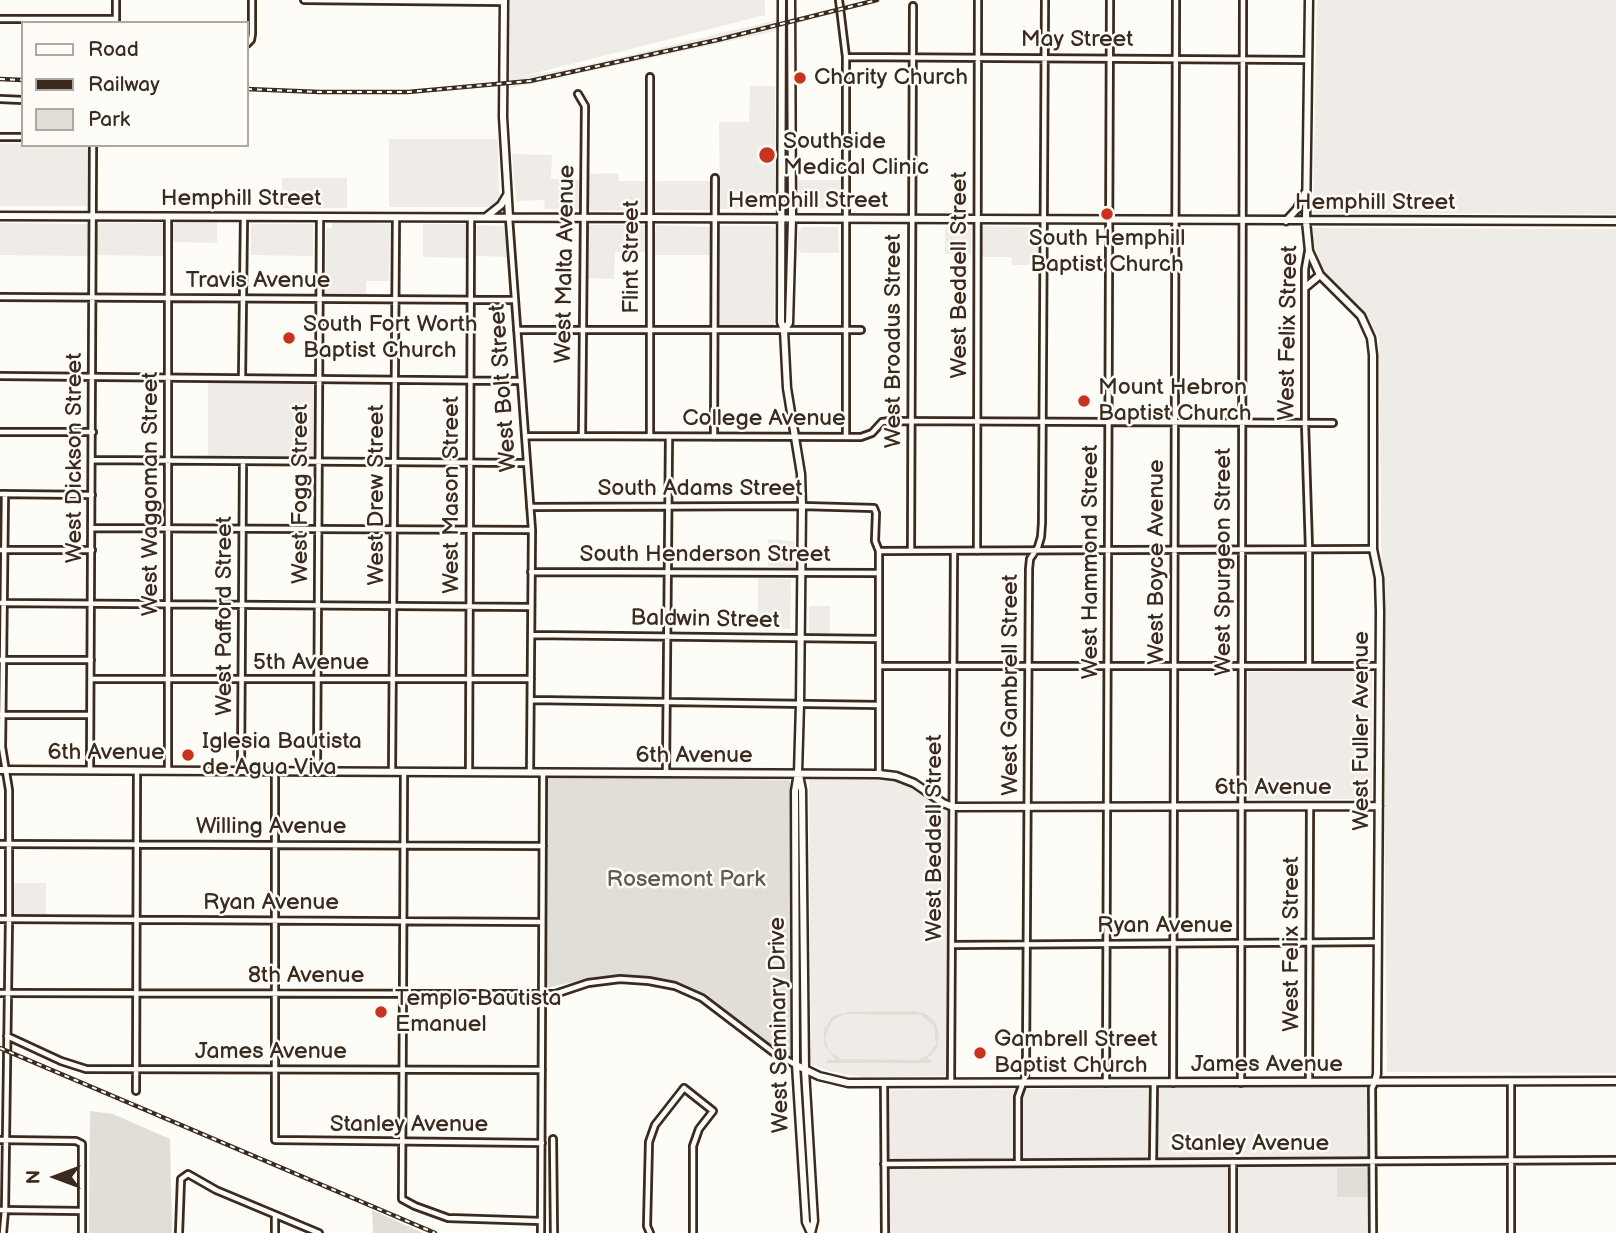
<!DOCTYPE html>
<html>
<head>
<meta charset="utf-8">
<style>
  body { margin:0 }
  #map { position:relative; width:1616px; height:1233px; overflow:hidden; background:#fdfcf7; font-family:"Balsamiq Sans",sans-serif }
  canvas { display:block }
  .legend { position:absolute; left:21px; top:21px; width:228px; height:126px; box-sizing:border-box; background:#fdfcf7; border:2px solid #afa8a0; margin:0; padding:9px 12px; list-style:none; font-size:21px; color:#3b2a1e }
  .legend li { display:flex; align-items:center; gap:14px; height:35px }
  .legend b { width:35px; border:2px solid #afa8a0 }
  .north { position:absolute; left:21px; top:1142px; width:70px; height:70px; -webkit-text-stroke:5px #fdfcf7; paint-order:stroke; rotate:270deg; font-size:19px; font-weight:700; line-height:28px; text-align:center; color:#3b2a1e }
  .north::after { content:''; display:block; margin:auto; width:24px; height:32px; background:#3b2a1e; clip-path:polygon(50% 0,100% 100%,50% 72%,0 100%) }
</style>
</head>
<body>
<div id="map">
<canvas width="1616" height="1233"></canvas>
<ul class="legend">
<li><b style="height:9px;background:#fdfcf7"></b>Road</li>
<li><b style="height:9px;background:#3b2a1e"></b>Railway</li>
<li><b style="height:19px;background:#e1ded7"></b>Park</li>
</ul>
<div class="north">N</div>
</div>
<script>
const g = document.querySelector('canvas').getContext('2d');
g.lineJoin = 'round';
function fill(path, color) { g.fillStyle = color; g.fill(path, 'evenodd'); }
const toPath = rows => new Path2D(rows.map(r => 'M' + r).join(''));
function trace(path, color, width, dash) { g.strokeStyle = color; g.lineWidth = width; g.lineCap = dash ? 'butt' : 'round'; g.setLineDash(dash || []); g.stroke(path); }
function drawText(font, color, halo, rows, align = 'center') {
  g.font = font + ' "Balsamiq Sans",sans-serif'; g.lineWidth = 5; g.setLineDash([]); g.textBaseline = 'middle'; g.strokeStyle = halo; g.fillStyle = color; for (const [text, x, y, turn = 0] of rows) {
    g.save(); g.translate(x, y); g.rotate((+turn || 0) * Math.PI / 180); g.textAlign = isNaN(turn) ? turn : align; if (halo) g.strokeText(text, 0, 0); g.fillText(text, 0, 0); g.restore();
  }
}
fill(toPath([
  [507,0,765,0,765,15,520,77,579,67,777,20,777,31,512,88,507,86],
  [1317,0,1616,0,1616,214,1313,213],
  [750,86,775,86,776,207,772,209,720,209,719,122,749,122],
  [389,139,498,139,499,200,494,207,389,207],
  [0,143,88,145,87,206,0,206],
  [512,154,552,155,551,179,579,180,580,209,545,209,544,200,516,201],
  [618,173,619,181,645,181,646,210,589,211,589,174],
  [282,178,347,178,347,208,282,208],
  [798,180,843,180,842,208,799,209],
  [654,181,710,181,710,210,654,210],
  [175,222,217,222,217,243,172,242,172,226],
  [332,222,390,224,389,281,366,281,366,296,325,295,326,228,332,228],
  [0,223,87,224,90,227,90,256,0,255],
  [99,223,165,223,166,256,97,255,97,225],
  [251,224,313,224,313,256,251,255],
  [423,224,467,224,467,258,423,257],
  [477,225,504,226,508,257,476,256],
  [590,225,645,225,647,252,615,252,614,279,588,278,588,226],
  [656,225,710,227,710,255,654,255],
  [720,226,773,226,775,229,774,326,720,326],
  [982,226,1039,227,1039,265,1012,265,1011,257,982,257],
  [802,227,838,227,839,253,801,253,798,249,798,232],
  [945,227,971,227,971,254,945,254],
  [1312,228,1616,229,1616,1073,1387,1072,1379,339,1366,314,1321,268,1312,238],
  [208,383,314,384,314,456,208,456],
  [768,539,794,541,794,567,768,566],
  [758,578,791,579,790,629,758,628],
  [809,606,830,606,830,633,809,633],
  [1372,670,1372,799,1248,799,1248,672],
  [809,779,883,779,900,781,913,787,947,810,946,1076,862,1077,828,1071,811,1064],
  [14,883,46,883,46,915,14,915],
  [1367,1087,1369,1233,888,1233,889,1090]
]), '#efece7');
fill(toPath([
  [550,776,790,780,791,1055,784,1055,712,1000,671,982,621,975,597,977,546,988,547,779],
  [848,1012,914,1011,926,1014,935,1022,939,1033,937,1048,927,1059,931,1060,931,1063,827,1063,827,1060,836,1060,824,1045,824,1029,833,1016],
  [844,1014,921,1015,934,1026,936,1044,928,1055,918,1060,841,1059,829,1051,825,1037,832,1021],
  [90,1111,113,1114,170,1139,172,1233,89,1233],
  [1337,1168,1367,1168,1367,1197,1337,1197],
  [372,1210,423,1233,373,1233]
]), '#e1ded7');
const street = toPath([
  [116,0,116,23],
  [304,0,504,2],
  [839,0,846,57,846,437],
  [0,19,116,19],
  [247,44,251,40,252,34,252,0],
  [846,57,1308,60],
  [578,94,585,106,582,436],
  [0,99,23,100],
  [0,137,23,137],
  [509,218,532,530,530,773],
  [1308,252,1305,269,1305,423,1309,549,1309,666],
  [0,297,515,300],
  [517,330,861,330],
  [0,376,521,381],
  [242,378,244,217],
  [0,432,93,432],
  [525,436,861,437,872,433,882,422,890,421,1333,423],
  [650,436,650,77],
  [714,437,715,178],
  [92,460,527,463],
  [0,494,92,495],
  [530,507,802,506,874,508,876,513,875,541,879,551,879,774],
  [92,528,532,530],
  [0,550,92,550],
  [879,551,1373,549],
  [911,551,913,6],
  [977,551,978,0],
  [531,572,879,573],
  [1,603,531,607],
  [531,635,879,639],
  [0,660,91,660],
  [879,666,1380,666],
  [91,679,531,679],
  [531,700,879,705],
  [1,715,90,715],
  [90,770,93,145],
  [168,771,168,216],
  [241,771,243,461],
  [275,771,275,1140,542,1143],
  [317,772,320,217],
  [392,772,396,217],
  [404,772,402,1199,415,1206,448,1218,541,1221],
  [469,772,471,218],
  [666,773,669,437],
  [0,844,543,846],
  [0,919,542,922],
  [952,945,1378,942],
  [0,993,542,994,555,994,588,983,620,979,649,981,675,986,702,998,773,1052,796,1065],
  [7,1036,61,1061,86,1069,542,1070],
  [1309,1081,1310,806],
  [1511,1082,1511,1233],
  [884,1083,885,1233],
  [951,1083,954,551],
  [1106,1083,1110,0],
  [1173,1083,1176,0],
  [1241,1083,1243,0],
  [136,1091,137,771],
  [553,1139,554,1233],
  [0,1140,76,1141,82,1144,82,1233],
  [1153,1162,1154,1083],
  [1233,1162,1233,1233],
  [1018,1163,1018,1097,1025,1077,1026,1063,1029,569,1030,559,1038,547,1041,537,1042,523,1045,0],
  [884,1164,1616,1160],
  [0,1210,82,1211],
  [3,1233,5,1210,9,919,9,790,2,747,5,494],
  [179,1233,181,1179,188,1174,216,1190,319,1233],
  [275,1233,275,1215],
  [541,1233,543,773],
  [650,1233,647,1226,649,1142,655,1125,684,1088,713,1111,699,1129,693,1146,693,1233],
  [1373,1233,1372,1088,1375,1082]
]);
const secondary = toPath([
  [504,0,503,117,509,217],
  [782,0,781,322,784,330,787,388,801,474,802,506,800,704,798,773,795,791,796,1065,806,1222,811,1233],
  [1309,0,1306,221,1309,251,1320,275,1361,316,1371,338,1373,355,1373,549,1379,578,1380,611,1377,1074,1375,1082],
  [0,216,1616,221],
  [486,217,501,205,507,195],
  [1286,221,1297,209,1305,193],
  [1307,286,1320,275],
  [784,330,789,323,792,219,791,0],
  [0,770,879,774,896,776,914,783,943,803,953,807,1379,806],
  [799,775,802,790,805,1070,814,1221,811,1233],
  [796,1065,819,1076,848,1083,1616,1081]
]);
trace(street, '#3b2a1e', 10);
trace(secondary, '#3b2a1e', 11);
trace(street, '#fdfcf7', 4.5);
trace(secondary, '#fdfcf7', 6);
const rail = toPath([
  [0,79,23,80],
  [247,89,319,92,408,92,530,81,717,40,877,0],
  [0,1048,435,1233]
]);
trace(rail, '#3b2a1e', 4.5);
trace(rail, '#fdfcf7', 2, [5]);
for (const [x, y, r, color] of [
  [800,78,7,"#c8321e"],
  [767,155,9,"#c8321e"],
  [1107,214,7,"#c8321e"],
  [289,338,7,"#c8321e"],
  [1084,401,7,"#c8321e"],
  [188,755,7,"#c8321e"],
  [381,1012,7,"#c8321e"],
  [980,1053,7,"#c8321e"]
]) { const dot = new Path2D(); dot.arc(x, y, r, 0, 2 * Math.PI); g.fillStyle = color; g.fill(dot); trace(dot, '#fdfcf7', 2.5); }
drawText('23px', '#3b2a1e', '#fdfcf7', [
  ["May Street",1077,40],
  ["Hemphill Street",241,199],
  ["Hemphill Street",808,201],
  ["Hemphill Street",1375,203],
  ["Flint Street",632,257,-90],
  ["West Malta Avenue",566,264,-89],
  ["West Beddell Street",960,275,-90],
  ["Travis Avenue",258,281],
  ["West Felix Street",1289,333,-89],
  ["West Broadus Street",894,341,-90],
  ["West Bolt Street",504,388,-94],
  ["College Avenue",764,419],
  ["West Dickson Street",75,458,-90],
  ["South Adams Street",700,489],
  ["West Waggoman Street",151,494,-90],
  ["West Fogg Street",301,494,-90],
  ["West Drew Street",377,495,-90],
  ["West Mason Street",452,495,-90],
  ["South Henderson Street",705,555],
  ["West Hammond Street",1091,562,-90],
  ["West Boyce Avenue",1157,562,-90],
  ["West Spurgeon Street",1224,562,-90],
  ["West Pafford Street",225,616,-90],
  ["Baldwin Street",705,620,1],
  ["5th Avenue",311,663],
  ["West Gambrell Street",1011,685,-90],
  ["West Fuller Avenue",1362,731,-90],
  ["6th Avenue",106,753],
  ["6th Avenue",694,756],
  ["6th Avenue",1273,788],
  ["Willing Avenue",271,827],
  ["West Beddell Street",935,838,-90],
  ["Ryan Avenue",271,903],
  ["Ryan Avenue",1165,926],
  ["West Felix Street",1292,944,-90],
  ["8th Avenue",306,976],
  ["West Seminary Drive",780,1025,-91],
  ["James Avenue",271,1052],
  ["James Avenue",1267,1065],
  ["Stanley Avenue",409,1125],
  ["Stanley Avenue",1250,1144]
]);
drawText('23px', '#3b2a1e', '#fdfcf7', [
  ["Charity Church",814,78],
  ["Southside",783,142],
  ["Medical Clinic",783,168],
  ["South Hemphill",1107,239,"center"],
  ["Baptist Church",1107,265,"center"],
  ["South Fort Worth",303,325],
  ["Baptist Church",303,351],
  ["Mount Hebron",1098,388],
  ["Baptist Church",1098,414],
  ["Iglesia Bautista",202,742],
  ["de Agua Viva",202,768],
  ["Templo Bautista",395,999],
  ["Emanuel",395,1025],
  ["Gambrell Street",994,1040],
  ["Baptist Church",994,1066]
], 'left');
drawText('23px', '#64574c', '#fdfcf7', [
  ["Rosemont Park",686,880]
]);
</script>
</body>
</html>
